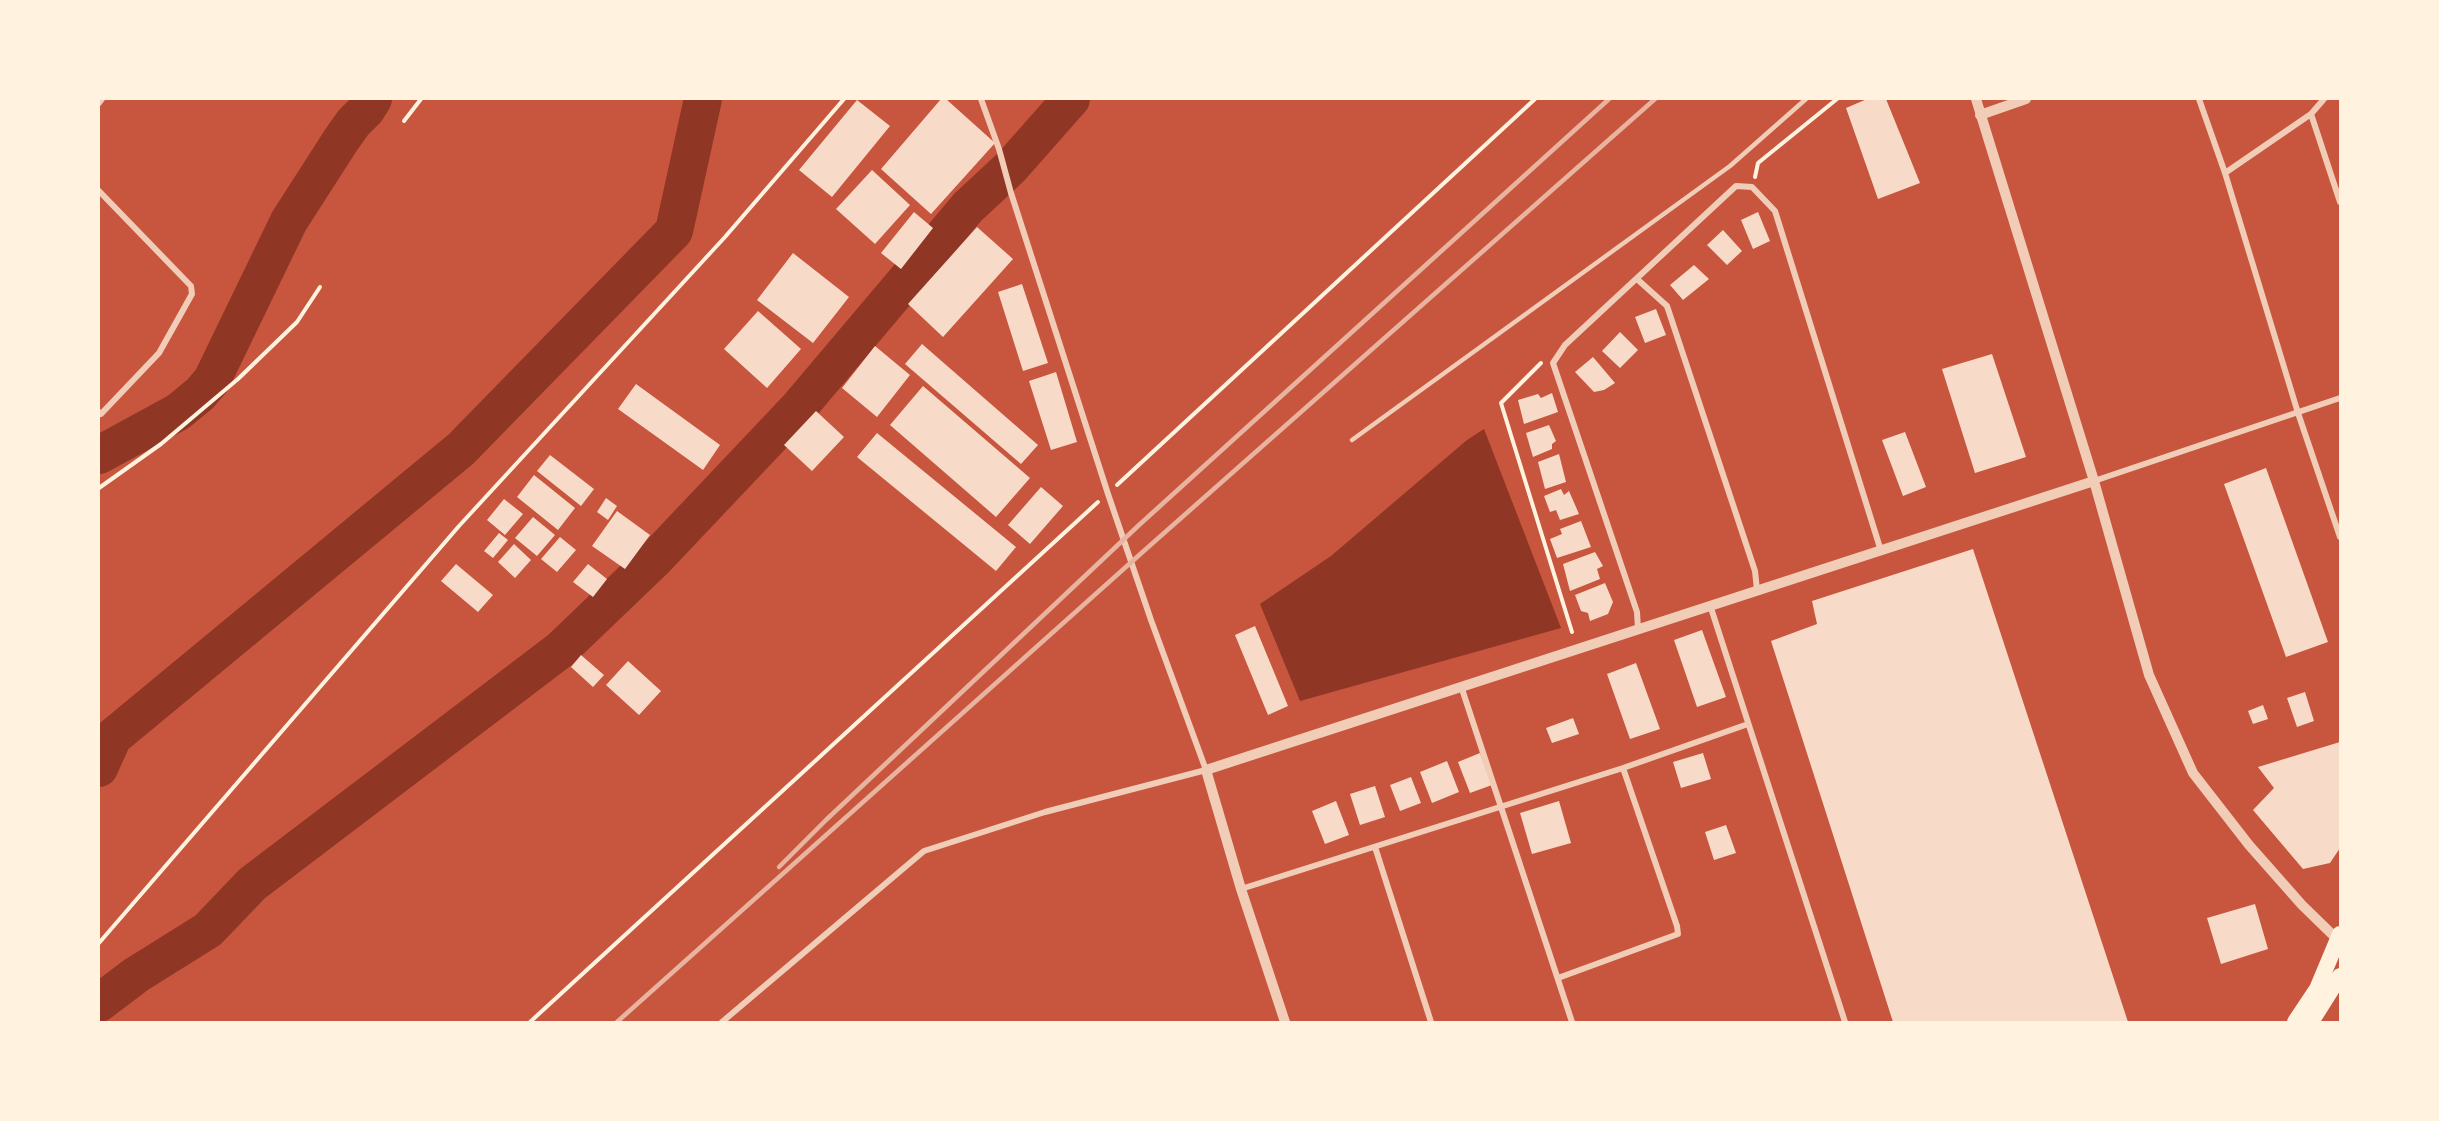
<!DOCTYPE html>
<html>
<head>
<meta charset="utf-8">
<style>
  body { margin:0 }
  #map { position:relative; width:2439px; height:1121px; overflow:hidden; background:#c8553d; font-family:Roboto,sans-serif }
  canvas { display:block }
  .frame { position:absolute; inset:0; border:100px solid #fff3e0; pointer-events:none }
</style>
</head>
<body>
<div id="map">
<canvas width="2439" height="1121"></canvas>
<div class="frame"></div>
</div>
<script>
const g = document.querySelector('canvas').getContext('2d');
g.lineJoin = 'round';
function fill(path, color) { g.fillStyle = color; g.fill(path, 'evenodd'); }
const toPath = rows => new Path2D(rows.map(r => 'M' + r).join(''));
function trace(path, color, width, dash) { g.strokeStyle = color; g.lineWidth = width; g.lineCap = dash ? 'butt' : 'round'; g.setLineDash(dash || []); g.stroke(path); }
fill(toPath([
  [1484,429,1561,628,1300,701,1260,604,1331,556,1467,440]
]), '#8f3625');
trace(toPath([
  [99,455,178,412,200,394,212,380,289,221,341,140,353,123,366,110,373,99],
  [99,768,113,737,461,449,674,231,703,99],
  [99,1003,136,975,208,930,252,884,560,650,656,558,799,407,968,207,1011,167,1071,99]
]), '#8f3625', 38);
fill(toPath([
  [941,99,946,99,995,143,931,214,881,169],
  [1867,99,1886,99,1920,183,1878,199,1846,108],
  [857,100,890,126,832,197,799,170],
  [872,170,910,205,875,244,836,209],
  [914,212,933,228,901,269,881,253],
  [1758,212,1770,241,1753,249,1741,220],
  [977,227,1013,259,943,337,908,304],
  [1723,230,1742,251,1727,265,1707,245],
  [793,253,849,297,813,343,757,300],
  [1694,265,1709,279,1683,300,1670,285],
  [1022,284,1048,363,1023,371,998,292],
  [1656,309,1666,335,1645,343,1635,317],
  [758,311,801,349,767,388,724,349],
  [1620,332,1638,350,1620,368,1602,351],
  [922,344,1038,445,1021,464,905,364],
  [875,346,910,375,877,417,842,388],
  [1992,354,2026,457,1975,473,1942,369],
  [1593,357,1615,383,1604,390,1594,392,1575,372],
  [1056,372,1077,442,1051,450,1029,381],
  [636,384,720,445,703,470,618,409],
  [923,386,1030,478,996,517,890,425],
  [1552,393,1558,412,1524,424,1518,400,1538,394,1541,398],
  [816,411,844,437,812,471,784,445],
  [1549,425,1556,441,1552,444,1552,449,1533,457,1526,433],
  [1905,432,1926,487,1903,496,1882,440],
  [877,433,1016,547,996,571,857,457],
  [1559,454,1566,482,1545,489,1538,462],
  [550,455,594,489,581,506,537,471],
  [2266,468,2328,642,2286,657,2224,484],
  [534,475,575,508,558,530,517,497],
  [1041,487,1063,506,1030,544,1008,525],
  [1561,489,1564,495,1569,491,1579,514,1560,520,1556,510,1550,512,1544,496],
  [606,498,617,506,608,520,597,512],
  [504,499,523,514,505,535,487,520],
  [617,511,650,535,625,569,592,546],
  [533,517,555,535,537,556,515,538],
  [1581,521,1591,547,1557,558,1550,539,1562,534,1560,529],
  [499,533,508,540,493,558,484,551],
  [560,537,576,550,557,572,541,559],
  [514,544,531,560,515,578,498,562],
  [1973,549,2128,1022,1893,1022,1771,641,1817,624,1812,601],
  [1595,552,1603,566,1597,569,1600,579,1570,591,1563,564],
  [456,564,493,595,478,612,441,581],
  [588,564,607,579,593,597,573,582],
  [1605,583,1613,602,1608,614,1590,621,1588,613,1581,611,1575,595],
  [1255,626,1288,706,1268,715,1235,635],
  [1702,630,1726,697,1697,707,1674,640],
  [581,655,604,675,593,687,571,667],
  [628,661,661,691,639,715,606,685],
  [1636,663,1660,729,1630,739,1607,674],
  [2305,692,2314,721,2297,727,2287,698],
  [2263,705,2268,719,2253,724,2248,711],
  [1573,718,1579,734,1552,743,1546,728],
  [2340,742,2340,848,2330,863,2303,869,2253,810,2274,788,2258,767],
  [1480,753,1492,785,1470,793,1458,762],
  [1703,753,1711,779,1681,788,1673,762],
  [1447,761,1459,792,1432,803,1420,772],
  [1411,777,1421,803,1400,811,1390,785],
  [1375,786,1385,817,1360,825,1350,794],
  [1336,801,1349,835,1325,844,1312,811],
  [1559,801,1571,843,1532,854,1520,813],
  [1726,825,1736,853,1714,860,1705,832],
  [2255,904,2268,949,2221,964,2207,918]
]), '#f7dbc8');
trace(toPath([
  [404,121,421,99],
  [1755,177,1758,163,1837,99],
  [1541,363,1501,403,1572,632],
  [1117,485,1535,99],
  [99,488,161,444,238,379,297,322,320,287],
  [99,943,459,526,725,237,844,99],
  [530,1022,1098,502]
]), '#fff3e0', 4);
trace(toPath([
  [1352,440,1730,166,1806,99]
]), '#f1ccb7', 4.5);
trace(toPath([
  [2199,99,2225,173,2298,413,2340,537],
  [99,103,102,99],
  [2311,114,2340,202],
  [2225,173,2311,114,2324,99],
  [99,191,191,286,192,294,159,353,101,414,99,412],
  [1637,279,1667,306,1755,571,1757,590],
  [2094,481,2340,398],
  [1710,605,1845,1022],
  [1638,629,1637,612,1553,363,1565,345,1736,186,1752,187,1775,211,1881,551],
  [1461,686,1572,1022],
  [1375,847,1431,1022],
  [1241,889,1623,768,1748,724],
  [1558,978,1678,934,1677,926,1623,768],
  [722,1022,924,851,1045,812,1206,770,1151,620,1108,494,1011,193,999,149,981,99]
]), '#f1ccb7', 6);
trace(toPath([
  [1976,99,2094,481,2149,675,2193,773,2249,845,2302,905,2340,942],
  [1980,115,2026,99],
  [1285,1022,1241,889,1206,770,2094,481]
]), '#f1ccb7', 10);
trace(toPath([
  [2295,1022,2317,989,2340,934],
  [2311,1022,2340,976]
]), '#fff3e0', 16);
trace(toPath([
  [779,867,826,820,1138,526,1609,99],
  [617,1022,1146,549,1655,99]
]), '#e9b49f', 4.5);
</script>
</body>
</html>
